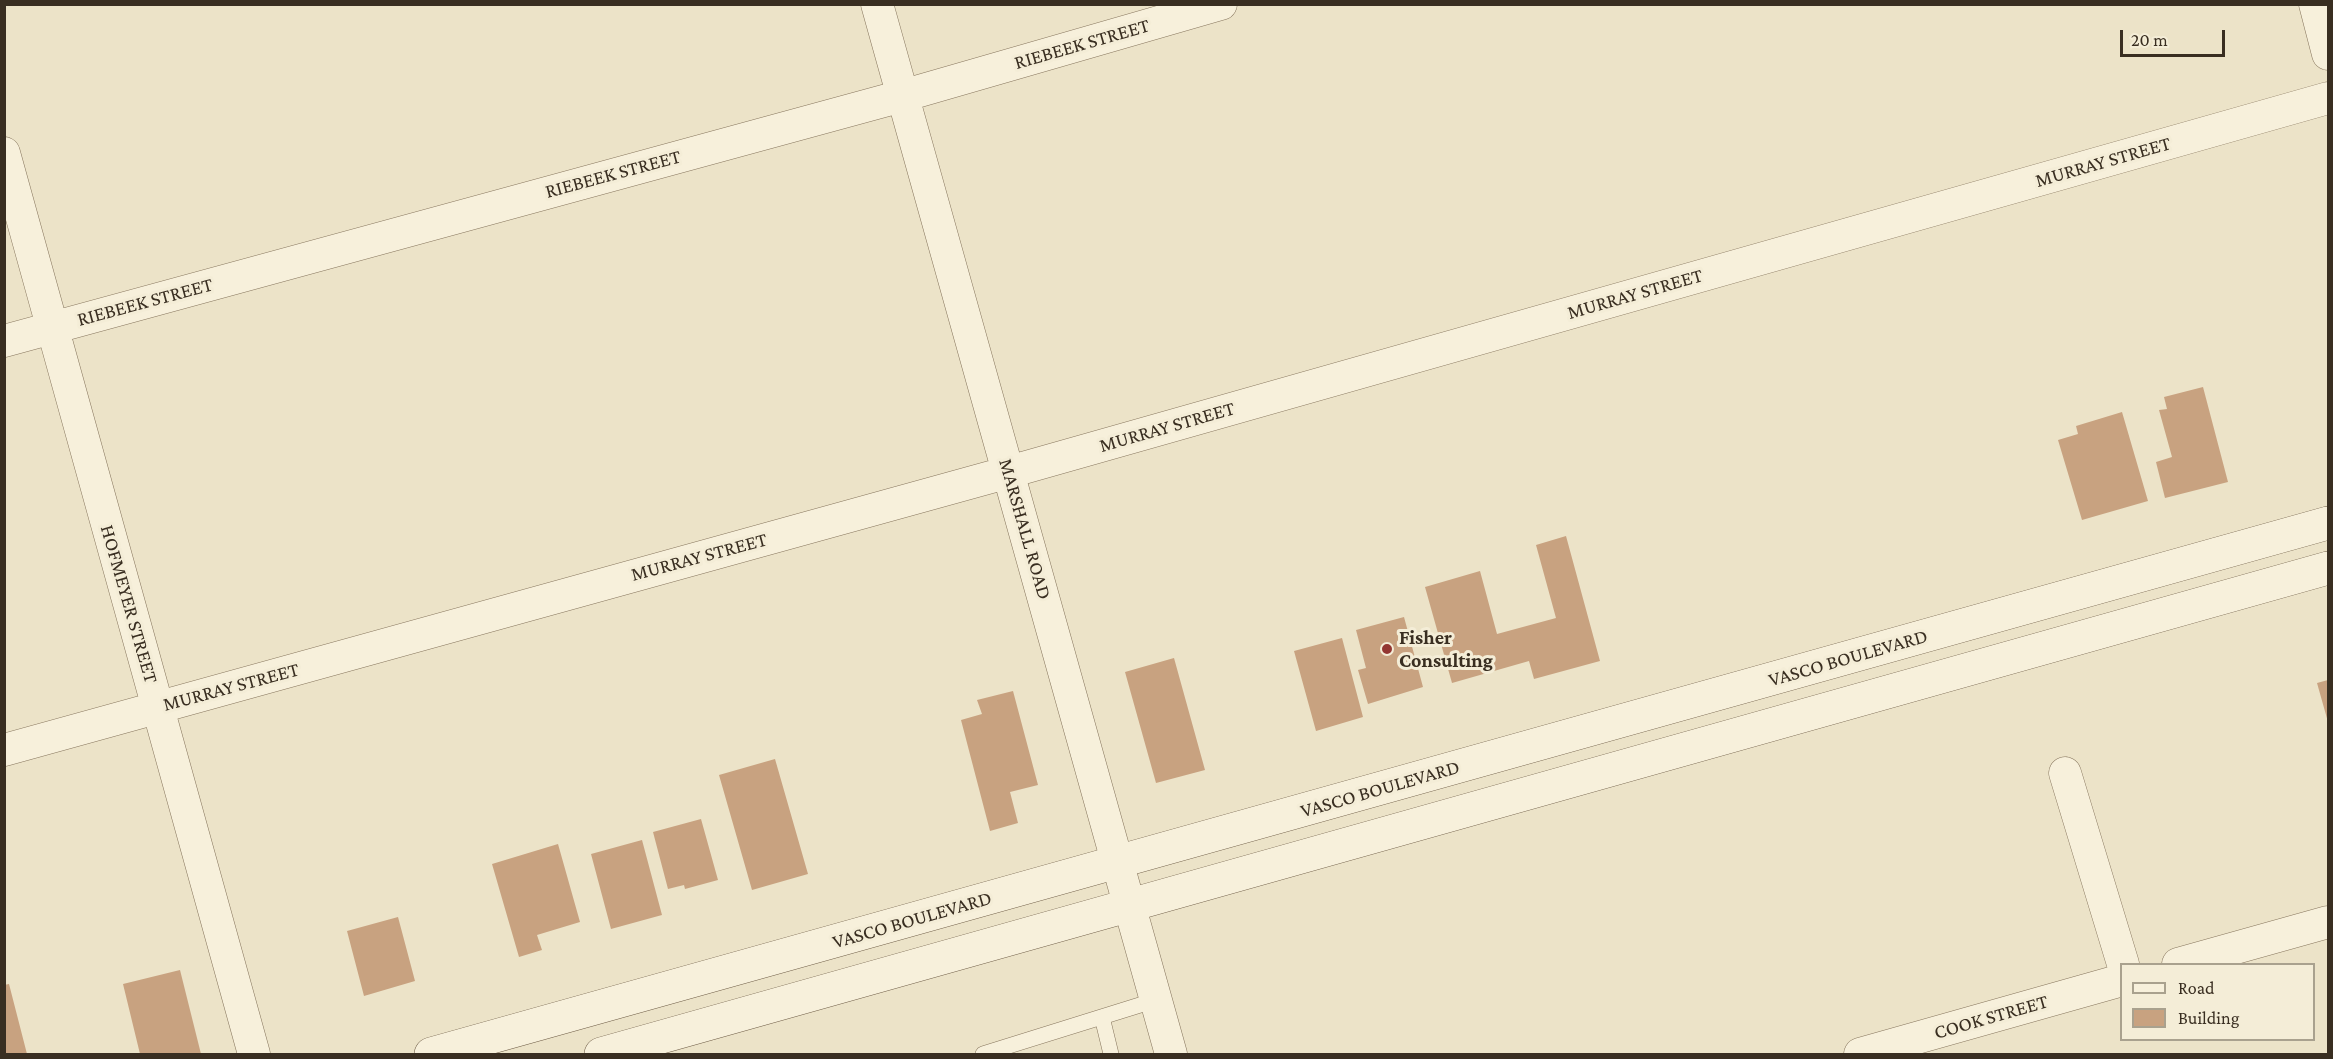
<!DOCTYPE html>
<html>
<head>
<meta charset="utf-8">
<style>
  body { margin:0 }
  #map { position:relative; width:2333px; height:1059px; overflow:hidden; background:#ece3c8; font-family:"Crimson Pro",serif }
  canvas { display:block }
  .frame { position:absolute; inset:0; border:6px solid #392e21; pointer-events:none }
  .legend { position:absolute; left:2120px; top:963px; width:195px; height:78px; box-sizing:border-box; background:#f4edd7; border:2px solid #a9a18e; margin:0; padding:8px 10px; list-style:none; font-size:18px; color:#392e21 }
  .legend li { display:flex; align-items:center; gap:12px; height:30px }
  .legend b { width:30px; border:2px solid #a9a18e }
  .scale { position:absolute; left:2120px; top:30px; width:105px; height:27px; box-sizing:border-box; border:3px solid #392e21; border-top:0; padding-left:8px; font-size:18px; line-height:21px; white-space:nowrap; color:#392e21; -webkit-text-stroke:4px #f4edd7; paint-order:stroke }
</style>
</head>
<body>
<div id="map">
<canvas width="2333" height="1059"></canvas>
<div class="frame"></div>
<ul class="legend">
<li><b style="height:8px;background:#f7f0db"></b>Road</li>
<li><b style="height:16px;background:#c8a280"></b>Building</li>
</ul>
<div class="scale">20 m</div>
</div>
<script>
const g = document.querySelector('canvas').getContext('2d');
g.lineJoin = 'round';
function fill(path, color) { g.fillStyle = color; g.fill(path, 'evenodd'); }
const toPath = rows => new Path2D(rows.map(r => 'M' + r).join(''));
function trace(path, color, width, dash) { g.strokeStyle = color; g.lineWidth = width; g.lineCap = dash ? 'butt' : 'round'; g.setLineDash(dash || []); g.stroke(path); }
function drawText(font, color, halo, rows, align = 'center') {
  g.font = font + ' "Crimson Pro",serif'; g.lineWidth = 6; g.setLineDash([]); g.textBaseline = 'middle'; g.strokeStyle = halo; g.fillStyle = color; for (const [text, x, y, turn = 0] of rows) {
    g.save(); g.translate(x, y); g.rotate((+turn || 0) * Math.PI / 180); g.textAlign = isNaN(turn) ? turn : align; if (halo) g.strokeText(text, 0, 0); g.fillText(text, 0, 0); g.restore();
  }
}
fill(toPath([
  [2203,387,2228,482,2165,498,2156,462,2172,457,2159,410,2167,409,2164,397],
  [2122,412,2148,501,2082,520,2058,440,2078,434,2076,426],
  [1566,536,1600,661,1534,679,1529,661,1452,683,1425,587,1480,571,1497,634,1556,618,1536,545],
  [1404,617,1423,687,1368,704,1358,670,1366,668,1356,630],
  [1342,638,1363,717,1316,731,1294,651],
  [1174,658,1205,770,1156,783,1125,672],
  [2328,680,2328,722,2317,683],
  [1013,691,1038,785,1010,792,1018,823,990,831,961,720,982,714,977,700],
  [775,759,808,874,752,890,719,775],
  [701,819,718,880,685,889,684,885,668,889,653,832],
  [642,840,662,915,611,929,591,854],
  [558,844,580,922,537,935,542,950,519,957,492,864],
  [398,917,415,981,364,996,347,931],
  [180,970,201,1054,140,1054,123,984],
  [9,984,27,1054,4,1054,4,985]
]), '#c8a280');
const service = toPath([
  [1102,1017,1111,1054],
  [983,1054,1156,1000]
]);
const minor = toPath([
  [877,4,1171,1054],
  [2315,4,2328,54],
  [4,153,254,1054],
  [4,341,902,96,1221,4],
  [4,750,1009,472,2328,98],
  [2065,773,2123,964],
  [2178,964,2328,922],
  [1860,1054,2122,980]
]);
const secondary = toPath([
  [431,1054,2328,523],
  [601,1054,2328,568]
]);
trace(service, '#87765e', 16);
trace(minor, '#87765e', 33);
trace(secondary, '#695741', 34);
trace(service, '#f7f0db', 15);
trace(minor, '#f7f0db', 32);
trace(secondary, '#f7f0db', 33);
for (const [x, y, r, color] of [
  [1387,649,6,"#933631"]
]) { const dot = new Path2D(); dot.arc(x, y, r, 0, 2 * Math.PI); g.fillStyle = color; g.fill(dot); trace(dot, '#f4edd7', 2); }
drawText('20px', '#392e21', '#f4edd7', [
  ["RIEBEEK STREET",1082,44,-16],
  ["MURRAY STREET",2103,162,-16],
  ["RIEBEEK STREET",613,174,-15],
  ["MURRAY STREET",1635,294,-16],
  ["RIEBEEK STREET",145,302,-15],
  ["MURRAY STREET",1167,427,-16],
  ["MARSHALL ROAD",1025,529,74],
  ["MURRAY STREET",699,557,-15],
  ["HOFMEYER STREET",129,604,74],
  ["VASCO BOULEVARD",1848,658,-16],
  ["MURRAY STREET",231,687,-15],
  ["VASCO BOULEVARD",1380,789,-16],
  ["VASCO BOULEVARD",912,920,-16],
  ["COOK STREET",1991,1017,-16]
]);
drawText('bold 20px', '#392e21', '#f4edd7', [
  ["Fisher",1399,638],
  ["Consulting",1399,661]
], 'left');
</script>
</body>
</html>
